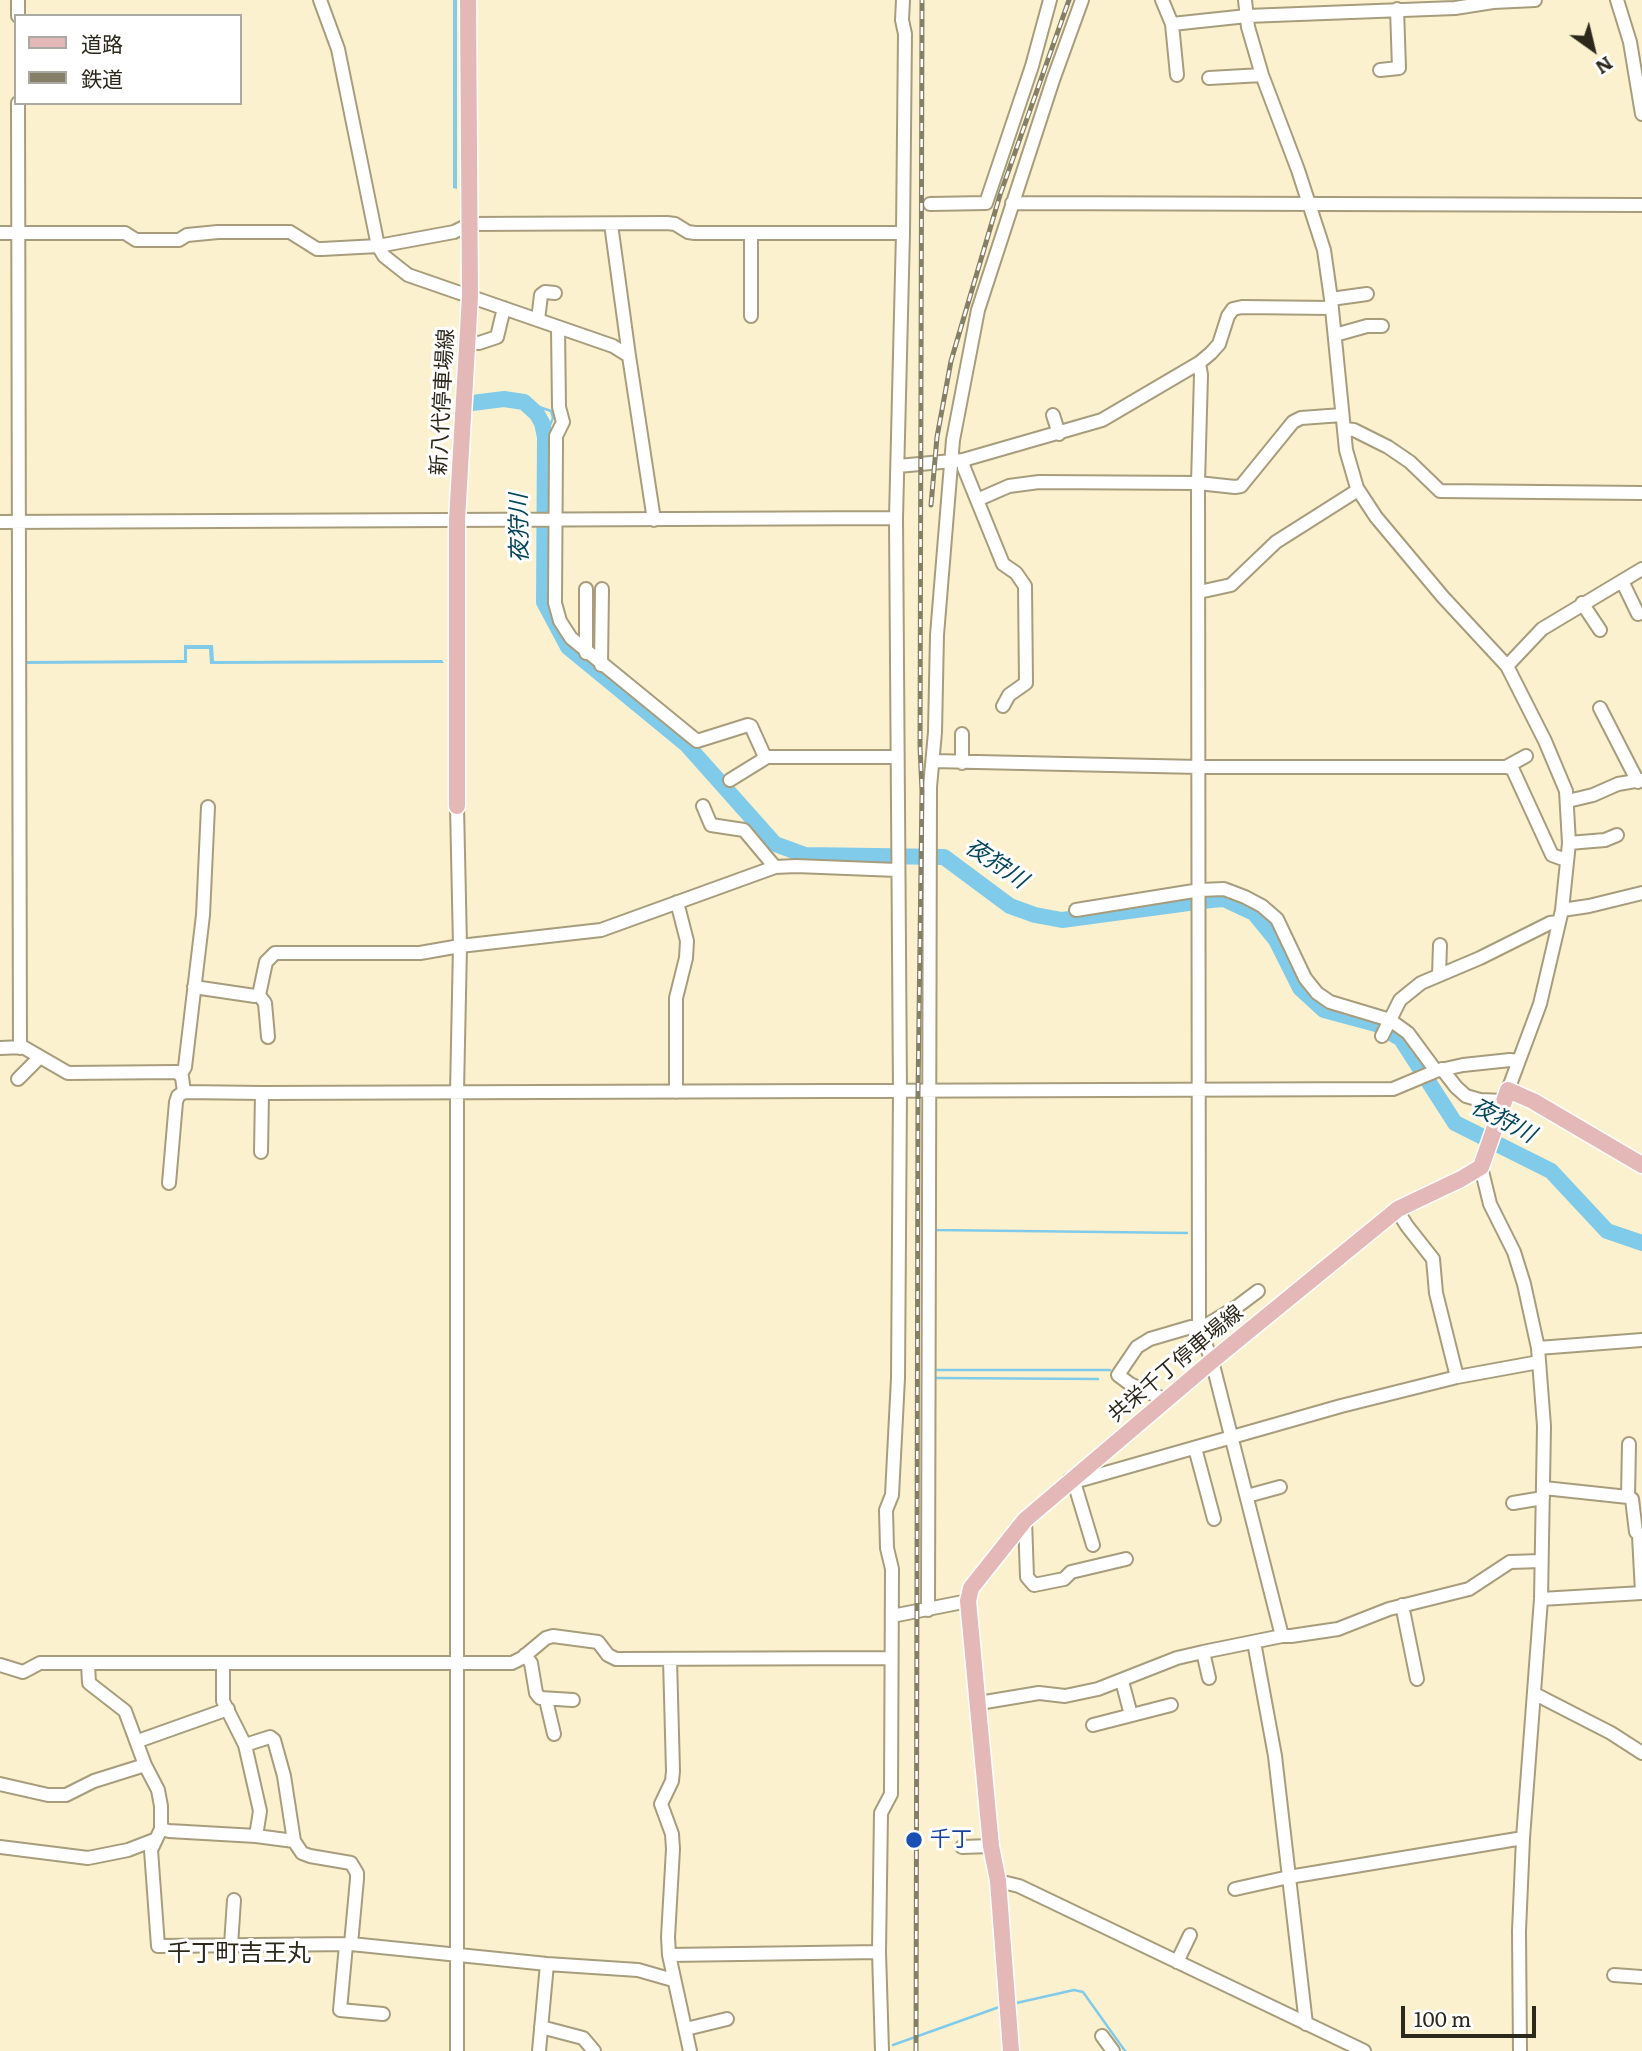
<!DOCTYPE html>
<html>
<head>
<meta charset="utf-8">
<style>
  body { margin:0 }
  #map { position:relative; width:1642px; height:2051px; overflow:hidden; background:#fcf1ce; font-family:Literata,"Noto Sans JP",serif }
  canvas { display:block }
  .legend { position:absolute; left:14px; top:14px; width:228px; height:91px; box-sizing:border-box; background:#fff; border:2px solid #aba9a4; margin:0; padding:9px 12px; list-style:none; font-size:21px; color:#2c281b }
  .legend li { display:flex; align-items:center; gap:14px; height:35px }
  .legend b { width:35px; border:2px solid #aba9a4 }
  .north { position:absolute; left:1558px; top:14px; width:70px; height:70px; -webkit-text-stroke:5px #fff; paint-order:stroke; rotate:146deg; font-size:19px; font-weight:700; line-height:28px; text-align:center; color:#2c281b }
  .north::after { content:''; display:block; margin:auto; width:24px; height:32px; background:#2c281b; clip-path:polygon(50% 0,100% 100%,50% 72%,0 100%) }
  .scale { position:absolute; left:1401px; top:2006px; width:135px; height:32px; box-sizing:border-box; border:4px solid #2c281b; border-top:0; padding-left:9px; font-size:21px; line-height:24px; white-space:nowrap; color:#2c281b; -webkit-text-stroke:5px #fff; paint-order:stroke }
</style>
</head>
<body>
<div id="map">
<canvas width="1642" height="2051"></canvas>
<ul class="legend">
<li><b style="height:9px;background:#e5b8b8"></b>道路</li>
<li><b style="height:9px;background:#867f68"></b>鉄道</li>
</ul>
<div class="north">N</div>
<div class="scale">100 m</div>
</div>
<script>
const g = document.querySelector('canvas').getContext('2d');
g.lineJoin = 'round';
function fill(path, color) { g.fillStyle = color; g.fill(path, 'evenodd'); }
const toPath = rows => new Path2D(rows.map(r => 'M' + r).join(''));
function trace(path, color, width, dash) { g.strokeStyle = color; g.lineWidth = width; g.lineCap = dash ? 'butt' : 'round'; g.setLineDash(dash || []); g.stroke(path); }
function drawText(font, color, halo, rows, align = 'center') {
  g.font = font + ' Literata,"Noto Sans JP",serif'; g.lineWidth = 6; g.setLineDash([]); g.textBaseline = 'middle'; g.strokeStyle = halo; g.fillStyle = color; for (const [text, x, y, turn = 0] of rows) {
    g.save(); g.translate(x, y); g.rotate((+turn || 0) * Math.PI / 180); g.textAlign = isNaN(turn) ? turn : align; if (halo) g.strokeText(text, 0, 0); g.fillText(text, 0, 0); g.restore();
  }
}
fill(toPath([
  [453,0,457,0,457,189,453,188],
  [184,645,213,645,214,661,442,660,444,663,210,664,209,649,187,649,187,663,24,664,23,661,184,660]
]), '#81cbea');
trace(toPath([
  [524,402,551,411,553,418,545,437],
  [935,1227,935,1230,1187,1233],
  [936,1370,1110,1370],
  [936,1378,1098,1379],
  [1012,2004,1074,1990,1083,1992,1125,2051],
  [893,2045,1002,2006]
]), '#81cbea', 2.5);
trace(toPath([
  [472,403,504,399,524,402,537,414,542,423,545,437,544,602,568,647,686,744,775,844,805,855,944,857,1010,906,1035,915,1062,920,1211,900,1224,899,1254,913,1276,940,1300,988,1324,1010,1376,1024,1401,1039,1455,1123,1551,1171,1607,1231,1642,1243]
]), '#81cbea', 16);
const minor = toPath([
  [18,0,18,16],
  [320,0,338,49,378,246,384,256,408,275,613,346,629,356,654,520],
  [1162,0,1172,24,1177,75],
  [1245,0,1248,27,1262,75,1298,170,1324,250,1331,299,1346,450,1357,488,1376,517,1443,597,1507,666,1545,741,1566,791,1569,843,1562,910,1540,1004,1508,1090],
  [1617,0,1630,42,1642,114],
  [1172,24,1247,16,1455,8,1493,2,1535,0],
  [1380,70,1399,68,1397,9],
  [1209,78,1262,75],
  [18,103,20,1048],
  [1012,203,1642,205],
  [930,204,986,203,1032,66,1050,0],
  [611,224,629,356],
  [0,233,125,233,136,240,179,240,187,235,218,232,290,232,317,249,322,249,378,246,454,232,470,224,667,223,675,224,688,232,695,233,903,233],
  [1331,299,1367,294],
  [751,316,751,233],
  [538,320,541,295,545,292,555,293],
  [558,328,559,407,563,422,556,436,556,446,555,603,560,621,571,638,697,741,748,725,751,726,765,757,897,757],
  [1335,335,1367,326,1382,326],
  [468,342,479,343,497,337,504,308],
  [1199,363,1201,375,1198,483,1199,1328,1212,1361,1282,1636],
  [1053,415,1059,434],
  [1344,429,1354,430,1388,447,1410,462,1440,491,1642,493],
  [963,460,964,468,1003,564,1016,573,1025,586,1026,683,1009,695,1003,706],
  [898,466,963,460,1102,420,1199,363,1211,353,1219,344,1228,316,1233,309,1242,307,1332,308],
  [977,500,1009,486,1039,482,1198,483,1235,487,1241,486,1293,422,1301,418,1342,415],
  [0,522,896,518],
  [1622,581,1638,614],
  [1199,592,1231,585,1276,542,1358,490],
  [1582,603,1600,630],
  [586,653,586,589],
  [601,665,602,589],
  [1507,666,1542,629,1642,569],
  [1600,708,1638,782],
  [933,761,1199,767,1506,767,1512,768,1552,855,1566,860],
  [962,763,962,734],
  [1506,767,1526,756],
  [730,780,764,759,765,757],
  [1568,801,1593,795,1618,784,1642,780],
  [457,806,460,946,457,1092,457,2051],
  [703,806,711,825,744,830,775,867],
  [1569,843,1605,840,1617,835],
  [1076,910,1200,890,1224,889,1245,897,1262,906,1277,919,1305,978,1317,993,1330,1002,1390,1020,1408,1033,1436,1071],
  [1562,910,1589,906,1642,893],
  [1439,975,1440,945],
  [194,987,255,996,259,995,266,962,275,953,420,953,460,946,601,930,775,867,796,866,897,870],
  [259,995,265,1003,268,1037],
  [1382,1036,1400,1000,1421,983,1480,958,1550,923,1559,922],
  [0,1048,23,1047,68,1073,177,1072,182,1077,184,1092,262,1093,1393,1089,1436,1071,1463,1065,1510,1060,1518,1061],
  [1442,1069,1456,1087,1466,1096,1480,1100,1504,1101],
  [181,1074,185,1067,203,915,208,807],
  [18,1079,40,1057],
  [676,1092,676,998,686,958,687,941,677,902],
  [261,1152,262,1093],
  [1481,1167,1490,1204,1514,1252,1524,1284,1538,1348,1544,1426,1541,1599,1523,1838,1519,1931,1520,2051],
  [169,1183,176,1102,178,1096,184,1092],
  [1397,1210,1407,1226,1433,1259,1436,1293,1457,1377],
  [1538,1348,1642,1340],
  [1166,1400,1130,1384,1118,1375,1137,1347,1150,1339,1191,1327,1205,1326,1238,1306,1258,1291],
  [1195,1448,1214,1519],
  [1069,1480,1074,1482,1341,1406,1457,1377,1539,1362],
  [1074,1482,1093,1545],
  [1544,1488,1628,1497,1632,1499,1636,1532,1642,1536],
  [1247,1496,1280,1487],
  [1628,1497,1629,1444],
  [1513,1503,1543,1498],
  [1025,1520,1027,1577,1034,1585,1064,1579,1071,1572,1126,1559],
  [1639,1536,1642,1592],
  [1541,1599,1642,1593],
  [1402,1605,1417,1679],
  [928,1610,930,787,935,732,937,635,953,440,978,310,1053,80,1082,0],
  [892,1616,968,1601],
  [1254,1642,1275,1756,1306,2024],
  [1203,1652,1209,1678],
  [525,1655,531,1663,536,1693,540,1698,573,1700],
  [670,1659,673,1771,672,1781,661,1804,672,1834,673,1849,668,1937,669,1955,690,2051],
  [223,1663,223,1701,245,1745,260,1811,256,1836],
  [88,1664,89,1683,125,1711,145,1765,158,1790,161,1806,161,1829,151,1850,158,1946,351,1944,547,1964,638,1970,673,1980],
  [0,1665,23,1672,40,1663,512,1663,522,1658,546,1638,553,1636,598,1642,608,1655,616,1659,890,1658],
  [1122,1681,1131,1715],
  [1535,1694,1611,1733,1642,1753],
  [546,1700,554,1734],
  [979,1703,1039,1693,1065,1696,1098,1689,1177,1658,1203,1652,1282,1636,1291,1636,1338,1629,1389,1609,1469,1589,1510,1562,1541,1561],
  [1093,1725,1171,1705],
  [138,1741,228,1709],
  [245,1745,270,1737,274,1740,284,1776,294,1841],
  [0,1784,48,1795,66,1795,94,1781,145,1765],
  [161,1829,169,1831,256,1836,294,1841,302,1853,310,1856,351,1863,357,1873,357,1879,351,1944],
  [0,1847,88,1858,128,1850,154,1840],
  [962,1847,991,1846],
  [998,1881,1019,1886,1364,2051],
  [1235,1889,1289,1877,1523,1838],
  [231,1945,234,1900],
  [346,1945,340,2010,383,2014],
  [669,1955,879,1952],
  [1177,1962,1190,1935],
  [1614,1975,1642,1977],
  [541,2027,583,2038,594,2051],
  [686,2029,727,2019],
  [1102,2036,1113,2051],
  [539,2051,547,1964],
  [882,2051,879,1952,881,1813,891,1794,892,1569,887,1548,886,1510,892,1495,898,1378,900,1091,896,518,903,233,905,34,902,20,903,0]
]);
const major = toPath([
  [457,806,457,520,470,296,468,0],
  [1011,2051,998,1881,991,1846,968,1601,971,1588,1025,1520,1212,1361,1398,1209,1461,1179,1481,1167,1508,1090,1533,1101,1642,1165]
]);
trace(minor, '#a79d7c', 16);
trace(major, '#fff', 19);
trace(minor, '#fff', 12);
trace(major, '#e5b8b8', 16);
const rail = toPath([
  [931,505,937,437,951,361,1000,195,1069,0],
  [916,2051,918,1092,922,791,920,747,922,0]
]);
trace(rail, '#867f68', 5);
trace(rail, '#fff', 2.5, [8]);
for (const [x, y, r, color] of [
  [914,1840,9,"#1a4fb4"]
]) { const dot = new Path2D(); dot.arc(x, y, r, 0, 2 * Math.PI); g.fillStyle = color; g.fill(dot); trace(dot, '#fff', 2.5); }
drawText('21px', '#2c281b', '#fff', [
  ["新八代停車場線",443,402,-87],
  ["共栄千丁停車場線",1176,1364,-40]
]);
drawText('21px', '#164399', '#fff', [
  ["千丁",930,1840]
], 'left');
drawText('italic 23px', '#04465b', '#fff', [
  ["夜狩川",520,528,-91],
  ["夜狩川",996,864,34],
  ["夜狩川",1503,1121,28]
]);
drawText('24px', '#2c281b', '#fff', [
  ["千丁町吉王丸",239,1954]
]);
</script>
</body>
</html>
